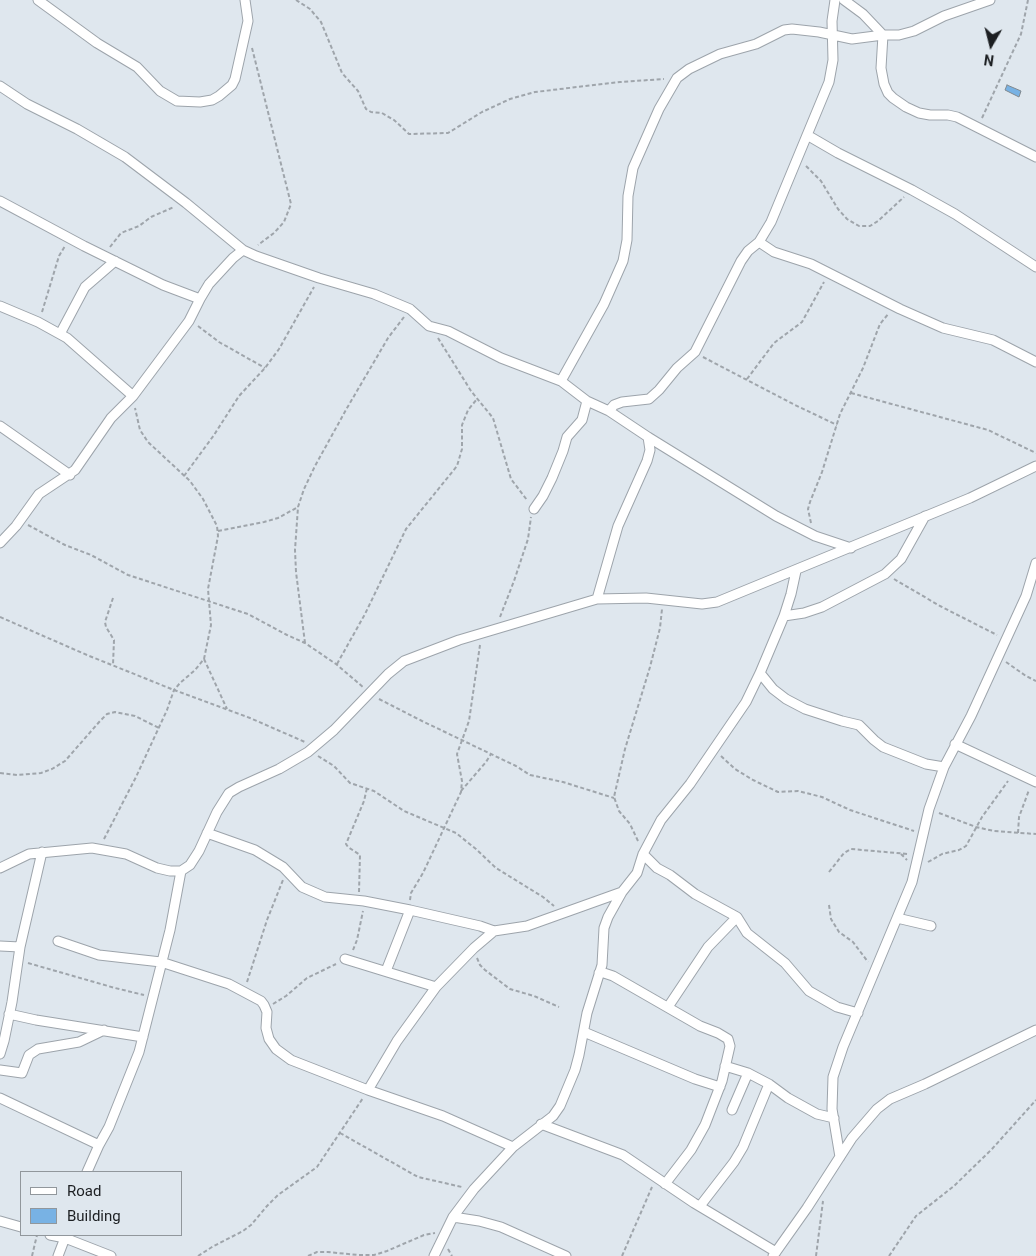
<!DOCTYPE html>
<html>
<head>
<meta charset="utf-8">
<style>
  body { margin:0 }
  #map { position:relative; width:1036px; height:1256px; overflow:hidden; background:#dfe7ee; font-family:Roboto,sans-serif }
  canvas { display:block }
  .legend { position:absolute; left:20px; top:1171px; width:162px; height:65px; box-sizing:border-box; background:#dfe7ee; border:1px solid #91979c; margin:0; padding:6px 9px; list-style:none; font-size:15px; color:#1c1f22 }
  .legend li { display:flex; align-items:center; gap:10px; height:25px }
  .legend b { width:25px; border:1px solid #91979c }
  .north { position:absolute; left:966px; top:20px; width:50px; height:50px; -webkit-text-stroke:4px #dfe7ee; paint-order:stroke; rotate:188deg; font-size:14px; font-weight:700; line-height:20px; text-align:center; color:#1c1f22 }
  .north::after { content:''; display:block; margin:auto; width:18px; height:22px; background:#1c1f22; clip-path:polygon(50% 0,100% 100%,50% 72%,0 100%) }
</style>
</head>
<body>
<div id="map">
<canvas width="1036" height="1256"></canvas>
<ul class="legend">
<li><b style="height:6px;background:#fff"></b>Road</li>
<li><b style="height:14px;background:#78b2e4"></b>Building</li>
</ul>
<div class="north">N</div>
</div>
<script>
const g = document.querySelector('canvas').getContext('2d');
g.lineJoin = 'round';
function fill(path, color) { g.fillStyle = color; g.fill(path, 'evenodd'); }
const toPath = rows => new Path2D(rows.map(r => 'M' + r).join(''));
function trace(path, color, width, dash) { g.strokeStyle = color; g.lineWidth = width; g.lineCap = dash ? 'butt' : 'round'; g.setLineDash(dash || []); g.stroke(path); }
const building = toPath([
  [1007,85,1021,91,1019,97,1005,90,1007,85]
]);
fill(building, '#78b2e4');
trace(building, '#81898f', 1);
const minor = toPath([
  [38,0,97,43,137,67,160,91,177,101,200,102,212,100,219,96,232,85,235,79,248,21,245,0],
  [844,0,863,14,883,35,881,68,884,84,888,93,893,98,906,107,919,113,930,115,948,115,957,117,1036,157],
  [0,86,27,104,77,129,125,157,186,203,243,250,256,256,319,278,374,294,410,309,429,326,448,331,501,358,561,381,587,401,609,411,648,437,776,516,815,536,851,548],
  [807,135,838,153,912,190,955,214,1036,267],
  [0,201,84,246,163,285,200,299],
  [759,242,774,252,811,264,900,309,943,328,993,340,1036,362],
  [0,306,38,322,67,338,133,396],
  [60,334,85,287,115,261],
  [561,381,604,304,623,261,627,240,628,196,633,168,659,109,677,78,689,69,720,54,756,44,784,30,792,29,819,32,852,39,883,35,899,35,914,31,944,16,990,0],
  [609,411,614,405,622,402,649,399,659,390,677,368,695,352,741,261,748,251,759,242,771,222,829,82,833,60,832,21,835,0],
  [0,426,70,475],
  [534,509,543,496,552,478,563,451,567,437,582,420,587,401],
  [0,543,16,526,39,494,75,470,111,418,133,396,189,321,200,299,209,284,233,258,243,250],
  [597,599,618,526,647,461,650,450,648,437],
  [784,616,804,613,822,607,885,574,901,559,925,516],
  [760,673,773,689,786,699,805,709,842,721,859,725,874,740,883,747,926,764,944,767],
  [955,744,1036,782],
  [207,833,255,850,283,867,302,887,325,897,364,901,410,910,480,926,494,931,527,926,622,892],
  [643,854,657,868,670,875,695,894,737,917,747,933,785,963,809,991,837,1007,858,1013],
  [0,868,29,854,92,848,126,854,157,868,170,871,181,871,190,865,199,851,217,812,229,793,239,787,279,769,308,752,334,730,388,674,404,661,459,640,597,599,646,598,702,604,717,602,970,498,1036,466],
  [897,918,931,926],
  [58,941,99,955,161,962,229,984,261,1001,264,1005,267,1012,266,1028,269,1039,276,1049,291,1060,368,1090,443,1116,513,1147],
  [0,946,20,947],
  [345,959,436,987],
  [386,971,410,910],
  [599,973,604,973,613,976,700,1026,718,1033,728,1039,730,1046,722,1081,705,1125,691,1150,665,1184],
  [668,1007,708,947,737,917],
  [9,1014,36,1020,143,1037],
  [584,1032,695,1079,720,1087],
  [0,1054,4,1041,12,1002,20,947,42,852],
  [725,1066,748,1073,769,1084,788,1098,817,1114,834,1118],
  [0,1070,22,1073,29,1055,38,1049,79,1042,104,1030],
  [368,1090,397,1041,436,987,474,948,494,931],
  [0,1098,99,1145],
  [732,1110,748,1073],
  [541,1124,623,1155,694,1203,776,1252],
  [840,1157,832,1109,833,1077,843,1047,912,882,929,809,944,767,971,716,1026,596,1036,563],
  [87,1172,99,1145,109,1127,139,1052,170,930,181,871],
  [700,1206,734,1162,743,1147,769,1084],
  [453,1217,479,1221,501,1227,566,1256],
  [0,1221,21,1227],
  [50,1235,65,1238,111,1256],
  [58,1256,66,1235],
  [434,1256,453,1217,474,1189,513,1147,553,1116,560,1106,575,1070,579,1055,587,1013,602,965,604,928,608,917,622,892,637,873,643,854,661,820,690,784,746,702,760,673,784,616,791,594,796,571],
  [773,1256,807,1208,852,1138,877,1109,890,1099,925,1084,1036,1030]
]);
trace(minor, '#9da4ab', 11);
trace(toPath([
  [296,0,310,9,321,22,342,73,358,91,366,109,371,112,382,113,394,120,409,134,448,133,482,112,510,99,535,92,620,82,664,79],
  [252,48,291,204,284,222,274,233,258,245],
  [982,118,1021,34,1028,0],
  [806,166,821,181,838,209,847,219,859,226,870,226,878,221,904,197],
  [110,247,121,233,139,226,151,217,174,207],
  [42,312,59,256,65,246],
  [198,326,219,342,265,368],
  [438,338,471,391,493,418,511,479,527,500],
  [703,357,795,405,837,425],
  [747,379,774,343,802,322,824,282],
  [851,393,988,430,1036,453],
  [184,476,214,435,239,396,265,368,279,349,314,287],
  [811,523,808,509,810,502,822,472,840,414,863,368,880,324,889,313],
  [28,525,65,545,91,555,128,575,248,614,287,635,305,643,336,664,363,687],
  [218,531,264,522,278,518,298,507],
  [894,579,940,606,997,635],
  [113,598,105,622,106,627,114,640,113,665],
  [0,617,87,655,174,690,250,718,305,742],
  [500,617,514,581,528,539,531,517],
  [305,643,296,572,295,550,298,507,304,489,315,466,347,408,388,338,404,317],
  [204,659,227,709],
  [1006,662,1026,676,1036,681],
  [337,664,365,614,406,529,457,466,462,449,462,425,468,410,477,399],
  [379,699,422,721,516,766,530,775,563,782,614,798],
  [318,756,334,766,350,783,374,791,404,811,456,833,476,849,496,868,543,897,554,906],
  [721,756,735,769,753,780,778,792,798,791,822,797,850,810,914,831],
  [0,773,17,775,41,773,52,769,65,761,100,721,107,714,115,712,135,716,159,728],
  [461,791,486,762,491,754],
  [939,813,976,827,994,831,1036,834],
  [1018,833,1019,817,1029,790],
  [104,839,136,777,167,710,174,690,180,683,195,670,204,659,211,625,208,589,218,536,217,526,203,499,190,481,148,442,140,430,135,408],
  [638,841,630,824,619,811,614,797,625,749,650,667,660,628,662,609],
  [901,854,907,860],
  [928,862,942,854,959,850,966,846,982,817,1008,781],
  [829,872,844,853,851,849,908,854],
  [359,892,360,855,348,847,346,844,364,801,367,788],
  [410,900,411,893,423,873,461,792,462,781,457,754,469,721,480,645],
  [829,905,831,919,839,932,853,942,868,962],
  [353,950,357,940,363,911],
  [477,958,480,965,485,970,510,989,534,996,559,1007],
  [28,963,115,988,144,995],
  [247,982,267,920,283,880],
  [273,1004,286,996,307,978,336,964],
  [340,1133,418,1177,462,1187],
  [448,1249,452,1256],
  [32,1256,37,1235],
  [198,1256,212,1247,243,1231,251,1225,267,1206,278,1195,317,1167,363,1098],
  [308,1256,317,1252,328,1252,358,1255,374,1255,387,1251,424,1235,435,1233],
  [622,1256,652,1187],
  [816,1256,823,1201],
  [889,1256,916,1216,954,1186,992,1149,1036,1100]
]), '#9fa5ab', 2, [4, 2.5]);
trace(minor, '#fff', 9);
</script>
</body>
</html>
